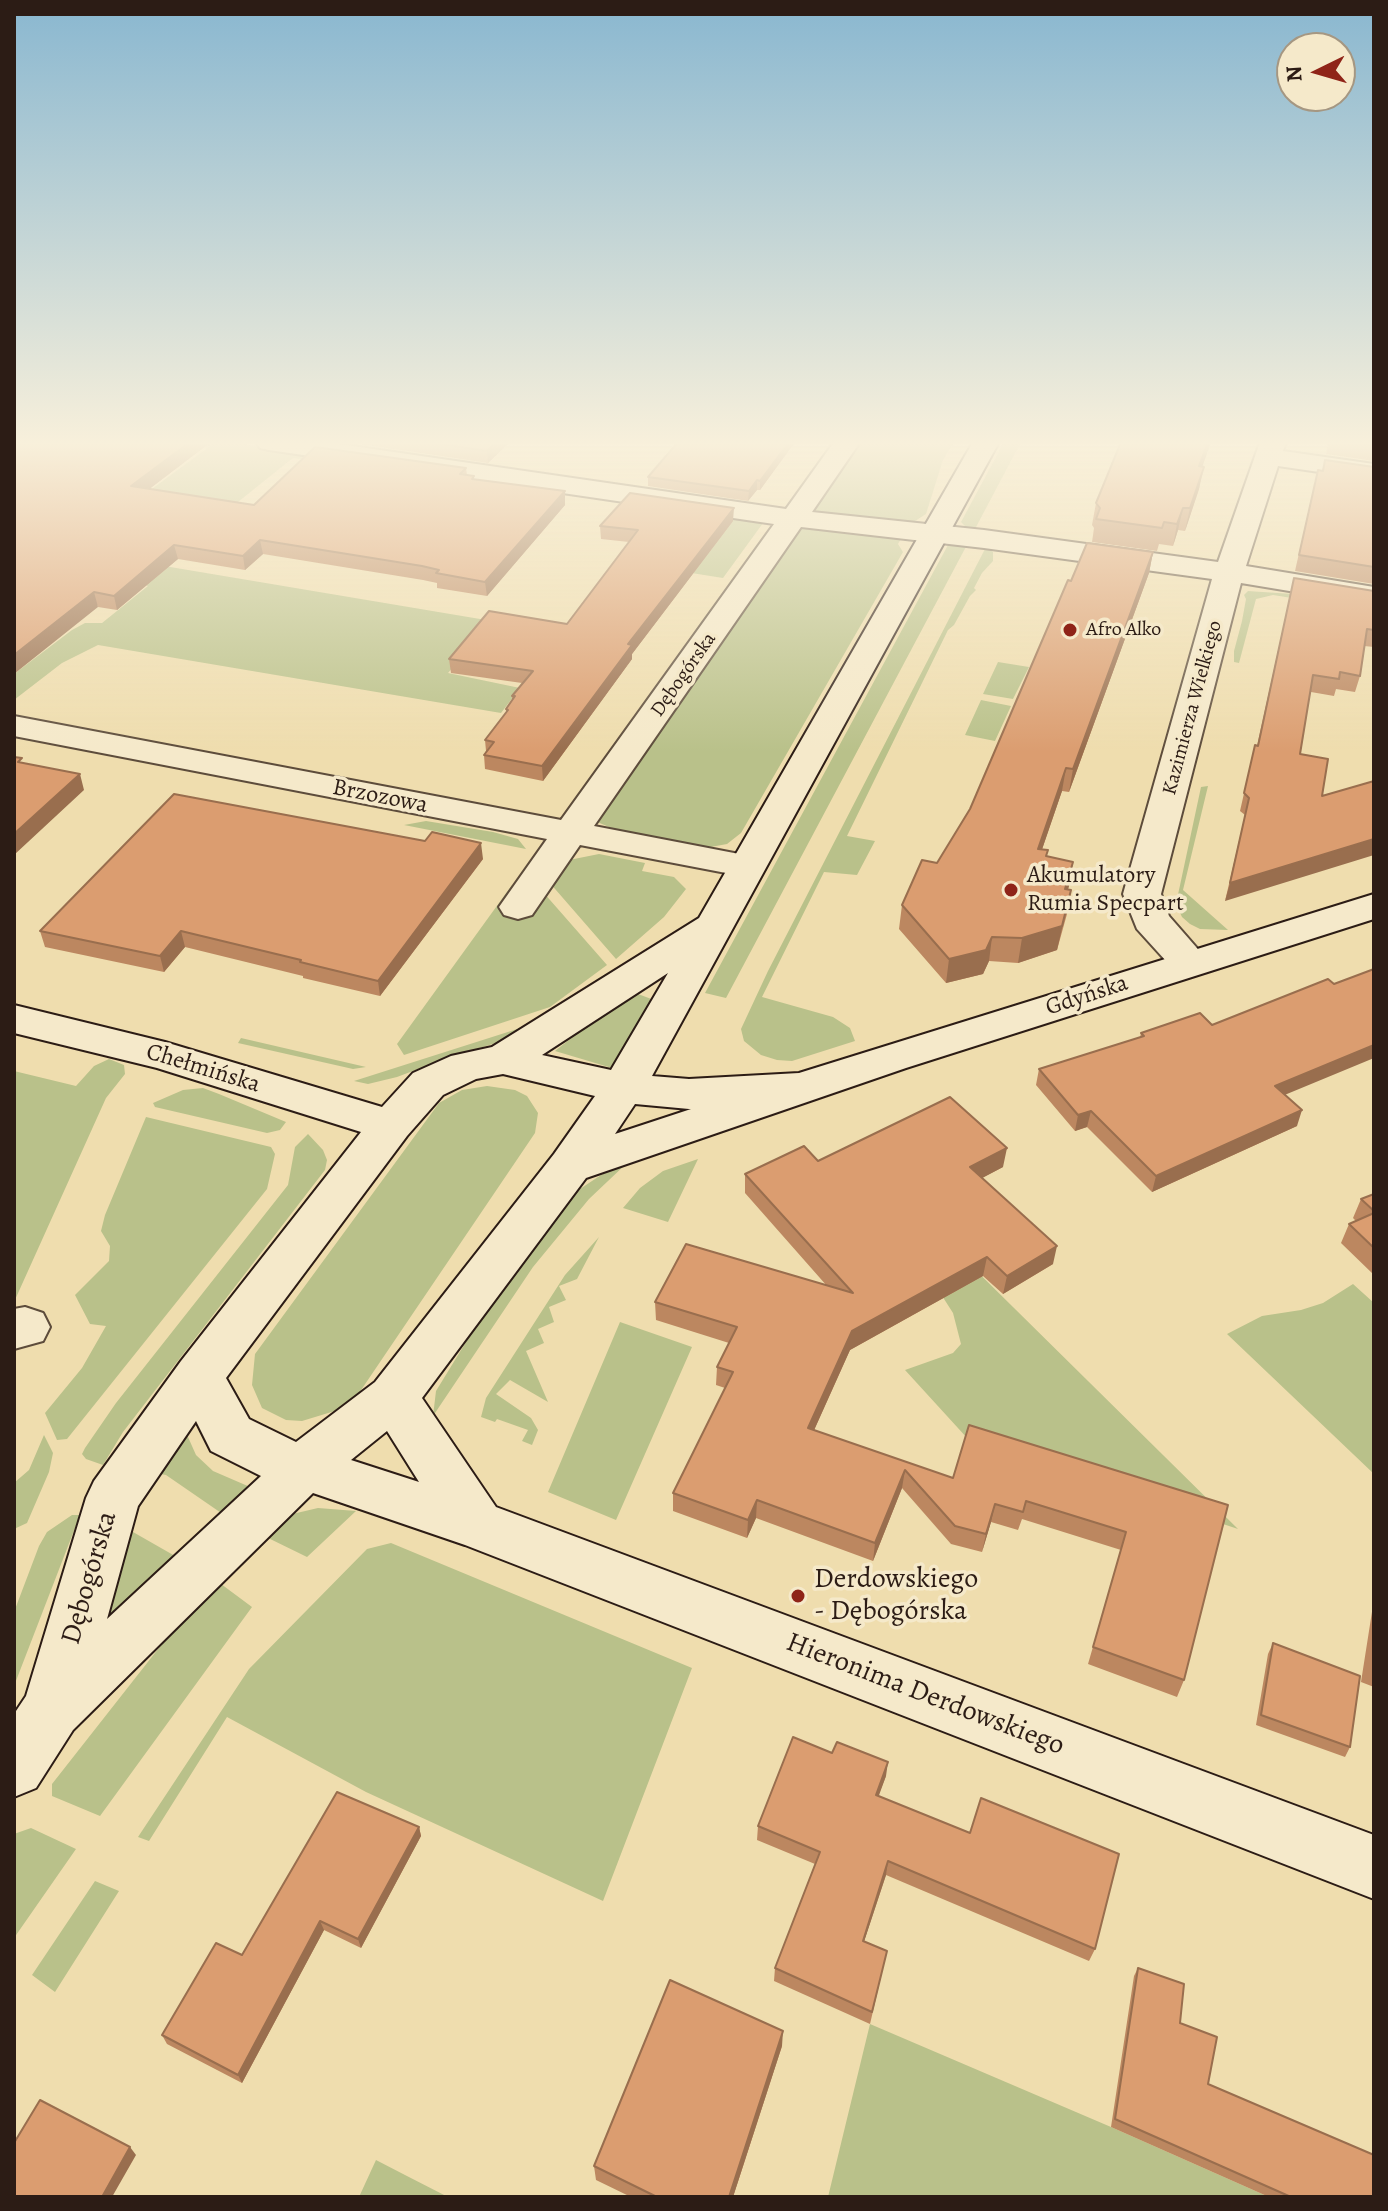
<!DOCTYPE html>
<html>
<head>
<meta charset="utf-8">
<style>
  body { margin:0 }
  #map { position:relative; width:1388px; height:2211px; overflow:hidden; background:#efddae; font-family:Alegreya,serif }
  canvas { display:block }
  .frame { position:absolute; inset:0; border:16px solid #2c1c15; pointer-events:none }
  .north { position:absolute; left:1276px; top:32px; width:80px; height:80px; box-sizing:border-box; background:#f5e9ca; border:2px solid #a59782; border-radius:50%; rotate:265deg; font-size:22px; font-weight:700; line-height:32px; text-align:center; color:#2c1c15 }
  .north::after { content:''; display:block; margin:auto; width:28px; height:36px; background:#8f2418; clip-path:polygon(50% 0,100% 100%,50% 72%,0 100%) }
</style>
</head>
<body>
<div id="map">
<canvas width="1388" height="2211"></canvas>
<div class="frame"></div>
<div class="north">N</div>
</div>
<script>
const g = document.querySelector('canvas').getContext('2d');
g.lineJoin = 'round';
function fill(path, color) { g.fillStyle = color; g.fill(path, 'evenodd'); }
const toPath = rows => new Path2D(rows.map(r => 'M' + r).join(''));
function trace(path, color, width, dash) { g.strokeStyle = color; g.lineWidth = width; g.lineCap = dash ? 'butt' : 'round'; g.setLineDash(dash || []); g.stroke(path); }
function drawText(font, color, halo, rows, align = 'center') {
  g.font = font + ' Alegreya,serif'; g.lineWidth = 7; g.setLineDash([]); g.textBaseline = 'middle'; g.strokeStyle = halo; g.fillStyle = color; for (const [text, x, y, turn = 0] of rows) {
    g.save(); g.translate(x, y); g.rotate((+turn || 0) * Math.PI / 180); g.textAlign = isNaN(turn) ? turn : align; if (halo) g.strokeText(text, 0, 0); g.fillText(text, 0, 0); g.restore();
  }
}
fill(toPath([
  [186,442,229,442,368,463,381,471,293,458,223,514,137,500,210,446],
  [859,442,954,442,943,460,926,514,909,525,898,544,903,552,741,833,727,844,705,848,623,833,595,821],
  [1004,442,1021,442,975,529,966,527,961,522],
  [677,508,766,519,723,578,628,563],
  [968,543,726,998,705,993,948,545],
  [986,547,993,552,993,561,982,573,974,588,976,590,970,596,954,625,948,630,847,836,875,841,857,875,824,872,762,997,833,1017,850,1028,855,1041,792,1061,777,1060,761,1055,744,1041,741,1029,768,971],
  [69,550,492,621,448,673,520,688,501,713,98,645,62,663,14,700,14,674,72,630,85,623,102,623,148,586,113,578],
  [1248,591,1308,595,1374,611,1273,595,1256,599,1239,663,1234,662,1234,651,1242,621,1246,599,1244,595],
  [998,662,1029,667,1013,699,983,694],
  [981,700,1011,706,995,741,965,735],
  [1208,786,1183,890,1228,930,1200,929,1190,924,1182,917,1176,904,1201,787],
  [426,821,493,832,518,839,526,849,404,825],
  [599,854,645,863,642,871,674,877,686,889,664,917,616,959,549,882,569,860],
  [512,885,543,892,607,965,550,1007,404,1055,397,1044],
  [630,991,662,1003,612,1068,555,1051],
  [555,1017,509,1039,450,1057,397,1077,368,1084,354,1081],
  [241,1038,366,1067,353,1069,322,1062,238,1043],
  [109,1059,124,1065,125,1074,106,1098,14,1302,14,1071,76,1086,94,1066],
  [487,1086,515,1090,527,1096,538,1113,535,1133,355,1399,338,1410,302,1421,286,1420,262,1408,252,1385,255,1354,439,1103,462,1090],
  [203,1088,219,1094,286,1122,280,1130,267,1133,155,1107,153,1103,183,1090],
  [146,1117,271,1147,275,1154,267,1189,67,1439,57,1440,45,1413,82,1368,106,1326,90,1324,75,1295,109,1261,110,1246,101,1231,105,1215],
  [308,1134,323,1150,327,1160,325,1170,123,1432,103,1465,86,1459,82,1454,85,1448,116,1403,288,1185,295,1147],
  [698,1159,668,1222,623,1208,640,1188,663,1171],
  [627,1163,589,1199,533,1267,433,1416,436,1391,515,1262,574,1193,601,1175],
  [938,1233,1238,1529,968,1439,905,1370,953,1353,961,1344,953,1313,937,1288],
  [599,1237,577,1279,559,1286,566,1300,549,1307,554,1322,538,1329,544,1343,526,1351,548,1402,510,1380,496,1394,531,1418,538,1430,532,1445,522,1441,528,1430,497,1419,495,1422,481,1417,486,1398,565,1275],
  [1353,1284,1374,1303,1374,1474,1227,1334,1262,1316,1301,1310,1323,1303],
  [620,1322,692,1347,616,1520,548,1492],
  [187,1427,188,1437,196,1455,213,1471,257,1490,227,1517,166,1475,143,1471],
  [44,1435,53,1453,49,1472,27,1523,14,1529,14,1483,29,1470],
  [318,1508,356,1511,307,1557,262,1535,284,1516],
  [72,1515,80,1515,14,1686,14,1612,39,1546,47,1532],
  [119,1524,182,1560,91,1661],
  [391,1543,692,1668,603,1901,366,1792,227,1717,149,1841,138,1837,249,1669,367,1549],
  [217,1581,252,1607,100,1816,52,1796,52,1784,173,1630],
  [31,1828,76,1849,14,1938,14,1834],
  [95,1881,119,1891,55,1992,32,1975],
  [870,2024,1111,2127,1269,2197,828,2197],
  [376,2160,405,2175,448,2197,359,2197]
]), '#b9c18a');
const street = toPath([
  [256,442,325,442,786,509,834,442,860,442,812,512,984,530,1218,562,1260,442,1286,442,1283,451,1374,464,1374,480,1278,466,1246,566,1374,587,1374,605,1241,583,1161,894,1169,916,1210,963,1204,972,1190,976,1176,972,1137,929,1123,894,1212,579,984,548,801,527,594,826,760,858,766,866,760,874,747,877,580,845,532,915,518,919,504,915,499,907,547,839,14,736,14,716,561,820,774,524,269,450,260,448,256,442],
  [25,1307,43,1313,50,1327,43,1341,14,1349,14,1309,25,1307]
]);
const secondary = toPath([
  [973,442,999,442,652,1076,689,1079,799,1073,1374,894,1374,919,906,1068,586,1178,422,1398,496,1507,1374,1835,1374,1899,465,1545,313,1493,73,1730,36,1788,14,1797,14,1714,26,1696,86,1498,94,1481,181,1361,361,1132,157,1068,14,1033,14,1005,165,1042,382,1107,413,1073,451,1056,492,1047,699,918,973,442],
  [668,973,611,1070,542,1055,668,973],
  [503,1074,595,1096,554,1154,375,1382,296,1442,249,1419,226,1378,407,1136,443,1095,476,1079,503,1074],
  [635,1104,689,1109,691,1109,615,1134,635,1104],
  [196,1421,211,1451,261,1476,107,1619,138,1506,196,1421],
  [387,1431,419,1482,351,1460,387,1431]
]);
trace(street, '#5d4c3b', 4);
trace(secondary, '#2c1c15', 4);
fill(street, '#f5e9ca');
fill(secondary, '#f5e9ca');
fill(toPath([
  [14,442,211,442,149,489,254,505,466,468,467,475,474,479,565,491,565,505,487,596,437,588,437,583,423,580,263,554,245,570,178,559,117,610,98,607],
  [347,442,510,442,488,463],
  [678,442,795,442,760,490,757,490,748,501,648,486,648,477],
  [1328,442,1374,442,1374,461,1326,454],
  [1325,460,1374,467,1374,584,1295,571,1314,486,1322,471],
  [1202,467,1199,489,1185,531,1178,530,1173,546,1159,544,1157,551,1092,542,1094,528,1092,525,1096,503],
  [733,521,632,654,632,659,543,781,485,769,484,755,486,751,485,740,506,713,506,709,512,700,512,696,522,683,451,673,449,659,567,624,629,542,601,539,600,526],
  [1153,552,1149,573,1069,792,1062,791,1042,849,1047,857,1073,862,1068,890,1067,914,1057,950,1018,963,989,961,983,974,946,983,899,929,902,905,937,863,970,809,1071,581],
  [1294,578,1374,591,1374,647,1364,646,1360,676,1355,692,1336,689,1334,696,1311,692,1225,901,1245,815,1240,811,1255,745,1257,746],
  [483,859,380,996,303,978,303,976,185,947,164,972,45,947,40,931],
  [1141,1033,1286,1095,1297,1126,1152,1192,1087,1127,1075,1131,1036,1085,1039,1069,1140,1038],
  [818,1161,1003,1167,982,1178,1053,1264,1003,1294,983,1276,850,1350,814,1430,953,1478,1228,1505,1184,1680,1177,1697,1088,1664,1121,1550,1022,1519,1018,1530,991,1522,982,1552,951,1544,902,1488,873,1561,756,1518,747,1538,673,1511,673,1493,725,1388,716,1385,717,1367,729,1343,656,1320,655,1302,827,1286,745,1193,745,1174],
  [1374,1194,1374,1275,1341,1243,1349,1224,1356,1221,1353,1218,1361,1199],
  [1374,1599,1374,1687,1361,1682],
  [1273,1643,1350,1747,1345,1757,1256,1725,1268,1654],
  [886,1776,878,1796,1095,1949,1089,1961,886,1875,864,1941,887,1951,870,2024,774,1981,775,1968,815,1864,757,1840,758,1826],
  [419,1827,421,1836,361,1948,324,1930,242,2083,167,2044,162,2035,242,1955],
  [1138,1968,1180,2023,1208,2084,1374,2197,1269,2197,1111,2127,1134,1976],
  [782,2046,733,2197,631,2197,596,2180,594,2166]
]), '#bc8760');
fill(toPath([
  [190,442,211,442,135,500,131,486],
  [496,442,510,442,488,463,487,451],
  [789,442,795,442,760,490,760,481],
  [1208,442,1211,442,1195,488,1199,466],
  [1204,467,1199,489,1185,531,1190,508],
  [757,480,757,490,748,501,749,491],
  [565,491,565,505,487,596,485,582],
  [734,508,733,521,632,654,632,659,543,781,542,766,628,644],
  [1183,508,1178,530,1173,546,1177,524],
  [260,540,263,554,245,570,243,556],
  [174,545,178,559,117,610,114,596],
  [1153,552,1149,573,1069,792,1073,769],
  [94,592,98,607,14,674,14,655],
  [1066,768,1062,791,1034,873,1038,849],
  [80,774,84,790,14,855,14,834],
  [1374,839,1374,855,1225,901,1230,883],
  [481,843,483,859,380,996,378,981],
  [1073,862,1069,886,1060,913,1065,889],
  [1071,890,1057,950,1018,963,1022,938],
  [181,931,185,947,164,972,160,956],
  [992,937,989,961,983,974,946,983,949,959],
  [1374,1045,1374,1058,1270,1101,1275,1086],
  [1302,1110,1297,1126,1152,1192,1156,1176],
  [1091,1111,1087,1127,1075,1131,1078,1115],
  [1007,1148,1003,1167,967,1186,970,1167],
  [1057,1246,1053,1264,1003,1294,1007,1276],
  [987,1257,983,1276,850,1350,807,1446,808,1428,852,1331],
  [905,1470,902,1488,873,1561,875,1543],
  [757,1500,756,1518,747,1538,748,1520],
  [995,1504,991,1522,982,1552,986,1534],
  [888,1762,886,1776,874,1809,876,1795],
  [419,1827,421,1836,361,1948,358,1939],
  [888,1861,886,1875,860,1954,863,1941],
  [320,1921,324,1930,242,2083,238,2075],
  [783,2031,782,2046,733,2197,729,2197],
  [130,2147,136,2155,112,2197,102,2197]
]), '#996e4e');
const building = toPath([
  [14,442,190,442,131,486,254,505,315,447,466,468,460,474,474,476,472,479,565,491,485,582,436,573,439,570,422,566,260,540,243,556,174,545,114,596,94,592,14,655,14,442],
  [428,442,496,442,487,451,428,442],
  [678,442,789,442,760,481,757,480,749,491,648,477,678,442],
  [1121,442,1208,442,1199,466,1204,467,1190,508,1183,508,1177,524,1164,522,1162,528,1096,519,1100,508,1096,503,1121,442],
  [1352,442,1374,442,1374,445,1352,442],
  [1325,460,1374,467,1374,567,1299,555,1318,470,1323,471,1325,460],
  [630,493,734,508,628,644,632,645,542,766,484,755,494,742,485,740,508,710,506,709,515,696,512,696,533,671,449,659,489,611,567,624,638,530,600,526,630,493],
  [1087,543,1153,552,1073,769,1066,768,1038,849,1048,850,1046,856,1073,862,1065,889,1071,890,1062,926,1022,938,992,937,986,950,949,959,902,905,922,860,937,863,970,809,1068,580,1071,581,1087,543],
  [1294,578,1374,591,1374,630,1367,629,1360,676,1340,672,1339,679,1313,675,1300,754,1328,759,1322,796,1374,781,1374,839,1230,883,1249,798,1244,793,1255,745,1258,746,1294,578],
  [14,757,22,758,18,762,80,774,14,834,14,757],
  [174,794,425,841,432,832,481,843,378,981,300,962,301,960,181,931,160,956,40,931,174,794],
  [1374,969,1374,1045,1275,1086,1302,1110,1156,1176,1091,1111,1078,1115,1039,1069,1144,1036,1141,1033,1200,1013,1212,1025,1328,979,1334,984,1374,969],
  [950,1097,1007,1148,970,1167,1057,1246,1007,1276,987,1257,852,1331,808,1428,953,1478,969,1425,1228,1505,1184,1680,1093,1647,1126,1532,1026,1501,1023,1512,995,1504,986,1534,955,1526,905,1470,875,1543,757,1500,748,1520,673,1493,733,1372,717,1367,737,1327,655,1302,686,1244,853,1293,745,1174,804,1146,818,1161,950,1097],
  [1374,1194,1374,1211,1361,1199,1374,1194],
  [1374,1213,1374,1248,1349,1224,1374,1213],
  [1273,1643,1360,1676,1350,1747,1261,1715,1273,1643],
  [793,1737,832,1753,837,1742,888,1762,876,1795,970,1833,981,1798,1119,1854,1095,1949,888,1861,863,1941,887,1951,872,2012,775,1968,820,1852,758,1826,793,1737],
  [337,1792,419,1827,358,1939,320,1921,238,2075,162,2035,216,1943,242,1955,337,1792],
  [1138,1968,1184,1984,1180,2023,1217,2037,1208,2084,1374,2155,1374,2197,1291,2197,1115,2119,1138,1968],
  [670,1980,783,2031,729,2197,657,2197,594,2166,670,1980],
  [40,2100,130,2147,102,2197,14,2197,14,2143,40,2100]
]);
fill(building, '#db9d70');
trace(building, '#996e4e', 2);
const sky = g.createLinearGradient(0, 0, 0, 752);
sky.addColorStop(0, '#89b7d0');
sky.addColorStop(0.59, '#f8f0db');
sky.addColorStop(1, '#f8f0db00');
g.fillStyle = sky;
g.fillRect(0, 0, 1388, 752);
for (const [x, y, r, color] of [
  [1070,630,8,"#8f2418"],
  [1011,890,8,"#8f2418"],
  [798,1596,8,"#8f2418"]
]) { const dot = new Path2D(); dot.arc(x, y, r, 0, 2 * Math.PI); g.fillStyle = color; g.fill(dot); trace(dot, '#f5e9ca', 3); }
drawText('20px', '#2c1c15', '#f5e9ca', [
  ["Afro Alko",1086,630]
], 'left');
drawText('20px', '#2c1c15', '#f5e9ca', [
  ["Dębogórska",684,675,-55],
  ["Kazimierza Wielkiego",1193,708,-75]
]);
drawText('24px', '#2c1c15', '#f5e9ca', [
  ["Brzozowa",380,797,11],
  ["Gdyńska",1087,996,-18],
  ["Chełmińska",203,1069,17]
]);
drawText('24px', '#2c1c15', '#f5e9ca', [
  ["Akumulatory",1027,876],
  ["Rumia Specpart",1027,904]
], 'left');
drawText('28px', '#2c1c15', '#f5e9ca', [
  ["Dębogórska",90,1578,-74],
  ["Hieronima Derdowskiego",925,1695,21]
]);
drawText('28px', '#2c1c15', '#f5e9ca', [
  ["Derdowskiego",814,1580],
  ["- Dębogórska",814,1612]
], 'left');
</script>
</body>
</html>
